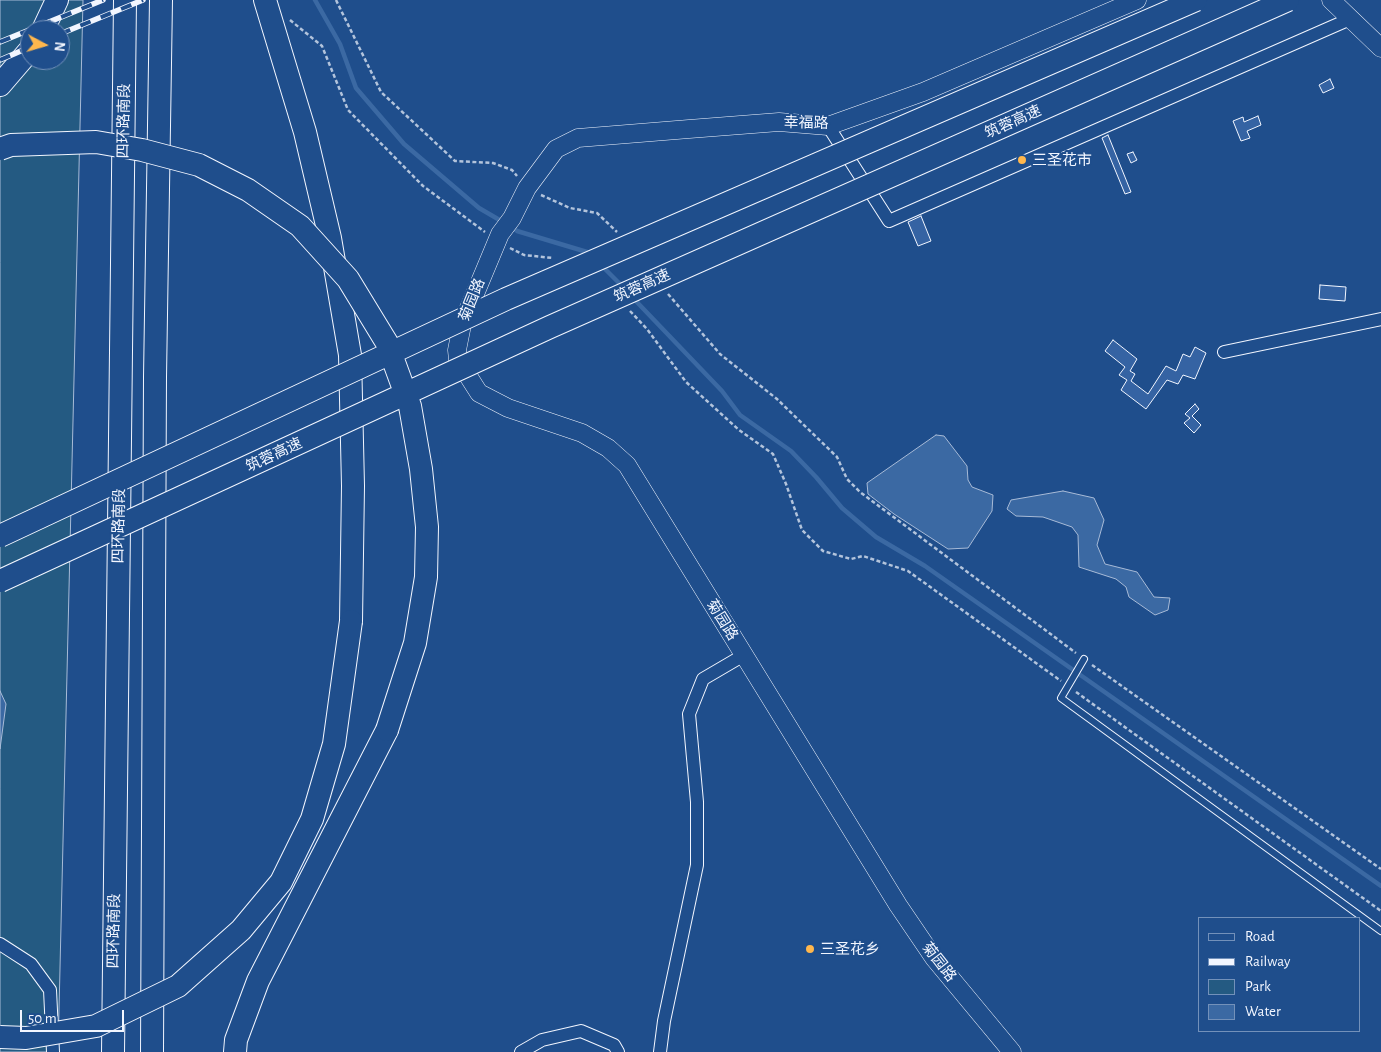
<!DOCTYPE html>
<html>
<head>
<meta charset="utf-8">
<style>
  body { margin:0 }
  #map { position:relative; width:1381px; height:1052px; overflow:hidden; background:#1f4e8c; font-family:"Alegreya Sans",sans-serif }
  canvas { display:block }
  .legend { position:absolute; left:1198px; top:917px; width:162px; height:115px; box-sizing:border-box; background:#1f4e8c; border:1px solid #7391ba; margin:0; padding:6px 9px; list-style:none; font-size:15px; color:#f2f6ff }
  .legend li { display:flex; align-items:center; gap:10px; height:25px }
  .legend b { width:25px; border:1px solid #7391ba }
  .north { position:absolute; left:20px; top:20px; width:50px; height:50px; box-sizing:border-box; background:#1f4e8c; border:1px solid #7391ba; border-radius:50%; rotate:96deg; font-size:14px; font-weight:700; line-height:20px; text-align:center; color:#f2f6ff }
  .north::after { content:''; display:block; margin:auto; width:18px; height:22px; background:#ffb74d; clip-path:polygon(50% 0,100% 100%,50% 72%,0 100%) }
  .scale { position:absolute; left:20px; top:1010px; width:104px; height:22px; box-sizing:border-box; border:2px solid #f2f6ff; border-top:0; padding-left:6px; font-size:15px; line-height:18px; white-space:nowrap; color:#f2f6ff; -webkit-text-stroke:4px #1f4e8c; paint-order:stroke }
</style>
</head>
<body>
<div id="map">
<canvas width="1381" height="1052"></canvas>
<ul class="legend">
<li><b style="height:6px;background:#1f4e8c"></b>Road</li>
<li><b style="height:6px;background:#f2f6ff"></b>Railway</li>
<li><b style="height:14px;background:#245a82"></b>Park</li>
<li><b style="height:14px;background:#3b69a3"></b>Water</li>
</ul>
<div class="north">N</div>
<div class="scale">50 m</div>
</div>
<script>
const g = document.querySelector('canvas').getContext('2d');
g.lineJoin = 'round';
function fill(path, color) { g.fillStyle = color; g.fill(path, 'evenodd'); }
const toPath = rows => new Path2D(rows.map(r => 'M' + r).join(''));
function trace(path, color, width, dash) { g.strokeStyle = color; g.lineWidth = width; g.lineCap = dash ? 'butt' : 'round'; g.setLineDash(dash || []); g.stroke(path); }
function drawText(font, color, halo, rows, align = 'center') {
  g.font = font + ' "Alegreya Sans","Noto Sans SC",sans-serif'; g.lineWidth = 4; g.setLineDash([]); g.textBaseline = 'middle'; g.strokeStyle = halo; g.fillStyle = color; for (const [text, x, y, turn = 0] of rows) {
    g.save(); g.translate(x, y); g.rotate((+turn || 0) * Math.PI / 180); g.textAlign = isNaN(turn) ? turn : align; if (halo) g.strokeText(text, 0, 0); g.fillText(text, 0, 0); g.restore();
  }
}
const green = toPath([
  [0,0,83,0,58,1052,0,1052,0,0],
  [30,30,60,30,60,60,30,60,30,30]
]);
fill(green, '#245a82');
trace(green, '#a8bbd7', 1);
const water = toPath([
  [936,435,944,436,967,466,968,480,972,487,993,495,992,511,968,548,948,549,894,514,868,494,867,483,936,435],
  [1063,491,1094,498,1104,520,1097,545,1105,564,1137,572,1154,597,1170,598,1168,610,1155,615,1129,597,1126,587,1116,579,1079,567,1078,535,1072,527,1043,517,1016,516,1007,509,1011,500,1063,491],
  [0,691,6,704,0,749,0,691]
]);
fill(water, '#3b69a3');
trace(water, '#a8bbd7', 1);
trace(toPath([
  [315,0,340,44,356,88,404,144,479,208,503,222],
  [510,226,517,231,587,252,591,255],
  [600,264,623,287],
  [633,298,722,391,740,415,791,451,816,477,842,508,876,537,925,566,1381,886]
]), '#3b69a3', 4.5);
const building = toPath([
  [1330,79,1334,88,1323,93,1319,85,1330,79],
  [1258,116,1261,125,1247,131,1250,138,1241,141,1233,121,1243,117,1244,122,1258,116],
  [1108,135,1131,192,1125,194,1102,138,1108,135],
  [1133,152,1137,160,1131,163,1127,154,1133,152],
  [921,216,931,241,918,246,908,222,921,216],
  [1320,285,1346,287,1345,301,1319,299,1320,285],
  [1113,340,1137,359,1130,371,1135,374,1131,381,1148,394,1166,366,1176,371,1183,354,1190,357,1195,347,1206,353,1195,379,1183,375,1178,384,1167,380,1146,409,1121,390,1127,380,1119,375,1125,367,1105,351,1113,340],
  [1195,404,1199,409,1192,416,1201,425,1194,433,1184,423,1190,418,1185,414,1195,404]
]);
fill(building, '#3563a3');
trace(building, '#f2f6ff', 1);
const lane = toPath([
  [1084,659,1061,698,1381,931]
]);
const street = toPath([
  [828,126,889,221,1350,19],
  [1224,352,1381,319],
  [0,944,31,964,50,990,53,1052],
  [521,1052,542,1040,581,1031,614,1045,618,1052],
  [660,1052,664,1021,697,865,697,802,689,714,703,679,744,655]
]);
const secondary = toPath([
  [1331,0,1381,48],
  [1012,1052,934,958,898,905,627,465,608,448,582,433,508,408,479,393,458,360,457,350,462,325,500,234,512,218,527,188,556,149,578,138,689,129,779,122,828,126,923,92,1137,0]
]);
const highway = toPath([
  [265,0,305,132,330,238,350,355,353,486,351,621],
  [43,30,57,0],
  [0,85,30,50],
  [113,1052,125,0],
  [152,1052,155,377,161,0],
  [235,1052,236,1040,258,981,387,730]
]);
trace(lane, '#f2f6ff', 8);
trace(street, '#f2f6ff', 14);
trace(secondary, '#f2f6ff', 19);
trace(highway, '#f2f6ff', 24);
trace(toPath([
  [336,0,381,92,455,161,493,163,512,170,517,176],
  [290,20,322,46,348,110,423,186,485,232],
  [541,195,570,208,597,213,617,232],
  [510,248,524,255,553,258],
  [668,294,720,354,777,399,837,457,847,479,860,492,1076,653],
  [630,311,647,329,686,382,739,430,773,454,786,484,802,530,823,551,851,559,863,556,908,571,1061,681],
  [1092,665,1381,869],
  [1076,692,1381,911]
]), '#b3c4dc', 2.5, [4, 2.5]);
trace(lane, '#1f4e8c', 6);
trace(street, '#1f4e8c', 12);
trace(secondary, '#1f4e8c', 18);
trace(highway, '#1f4e8c', 22);
const rail = toPath([
  [60,34,143,0],
  [0,42,103,0],
  [0,60,30,47]
]);
trace(rail, '#f2f6ff', 5.5);
trace(rail, '#1f4e8c', 4, [11]);
const highwayBridge = toPath([
  [0,149,11,145,96,142,142,150,199,165,248,190,300,226,348,279,387,343,410,406,421,469,427,527,426,577,415,643,387,730],
  [0,536,506,299,1196,0],
  [0,581,550,327,1288,0],
  [0,1037,26,1038,96,1026,178,986,241,930,281,882,312,819,334,744,351,621]
]);
trace(highwayBridge, '#f2f6ff', 24, []);
trace(highwayBridge, '#1f4e8c', 22);
for (const [x, y, r, color] of [
  [1022,160,5,"#ffb74d"],
  [810,949,5,"#ffb74d"]
]) { const dot = new Path2D(); dot.arc(x, y, r, 0, 2 * Math.PI); g.fillStyle = color; g.fill(dot); trace(dot, '#1f4e8c', 2); }
drawText('15px', '#f2f6ff', '#1f4e8c', [
  ["四环路南段",124,121,-89],
  ["筑蓉高速",1013,122,-24],
  ["幸福路",806,123,1],
  ["筑蓉高速",642,286,-24],
  ["菊园路",472,300,-68],
  ["筑蓉高速",274,455,-25],
  ["四环路南段",119,526,-89],
  ["菊园路",722,620,58],
  ["四环路南段",114,931,-89],
  ["菊园路",939,962,52]
]);
drawText('15px', '#f2f6ff', '#1f4e8c', [
  ["三圣花市",1032,160],
  ["三圣花乡",820,949]
], 'left');
</script>
</body>
</html>
